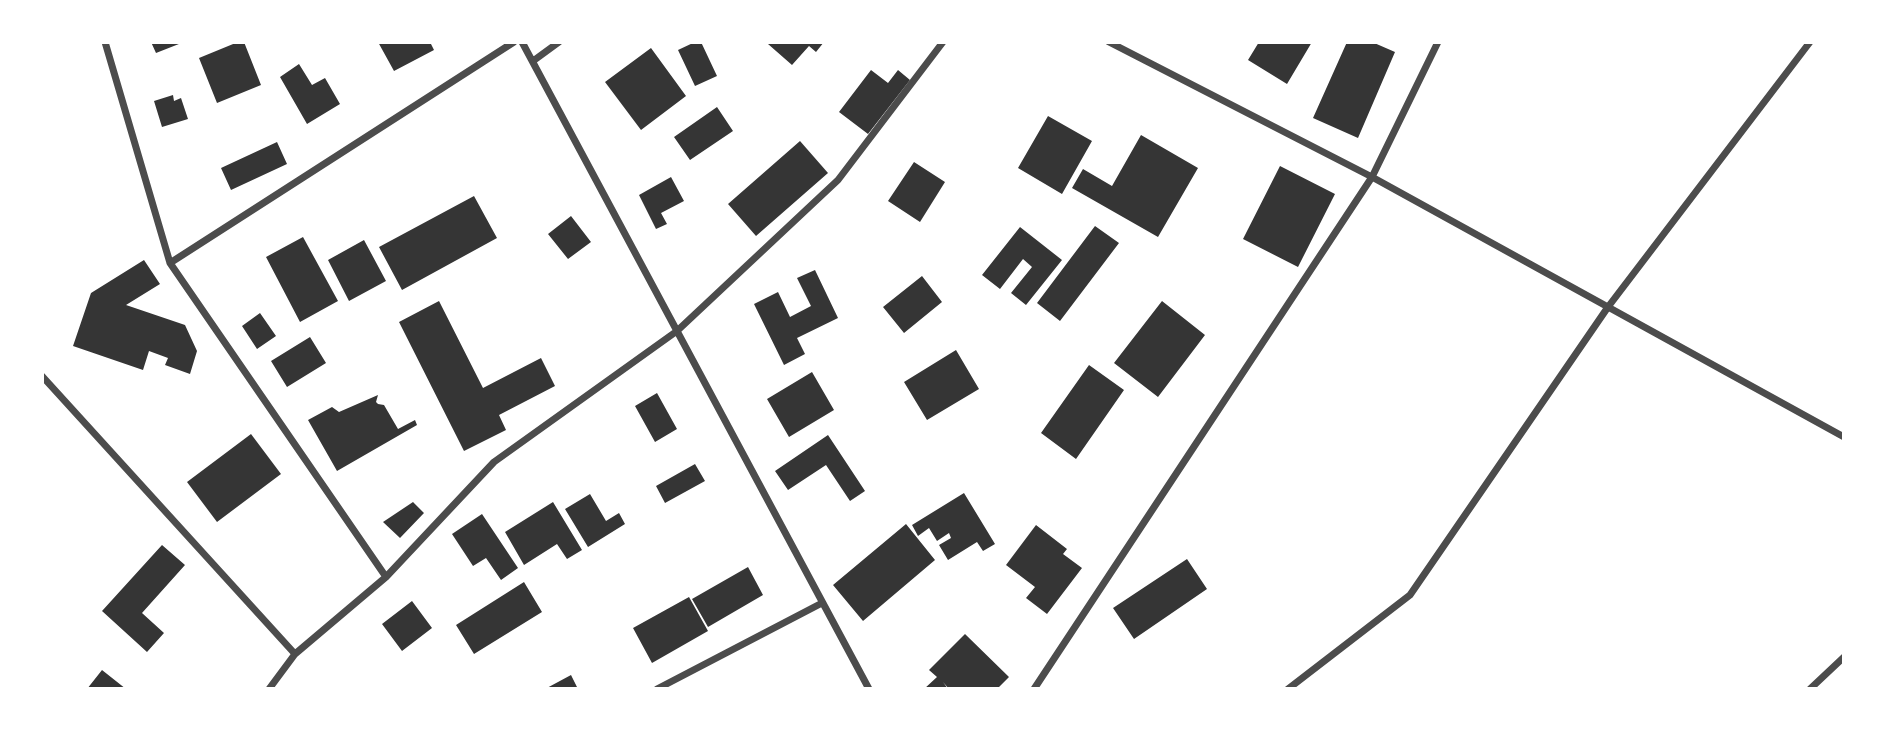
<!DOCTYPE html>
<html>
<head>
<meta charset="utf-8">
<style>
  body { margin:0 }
  #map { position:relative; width:1886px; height:731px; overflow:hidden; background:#fff; font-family:"Roboto Condensed",sans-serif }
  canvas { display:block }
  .frame { position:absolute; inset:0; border:44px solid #fff; pointer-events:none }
</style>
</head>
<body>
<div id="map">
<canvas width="1886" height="731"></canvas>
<div class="frame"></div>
</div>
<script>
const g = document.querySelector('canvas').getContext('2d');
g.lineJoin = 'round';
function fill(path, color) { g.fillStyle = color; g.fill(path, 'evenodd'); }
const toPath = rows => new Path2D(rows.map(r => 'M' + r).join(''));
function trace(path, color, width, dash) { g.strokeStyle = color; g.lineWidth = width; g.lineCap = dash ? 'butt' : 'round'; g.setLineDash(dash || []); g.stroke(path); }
fill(toPath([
  [151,42,184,42,156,53],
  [238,42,244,42,261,85,217,103,199,58],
  [378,42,430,42,434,50,394,71],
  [695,42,701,42,717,76,695,86,678,50],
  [770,42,824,42,816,52,809,46,792,65,768,44],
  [1259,42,1312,42,1287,84,1248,60],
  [1347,42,1372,42,1395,52,1358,138,1313,118],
  [651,48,686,96,641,130,605,82],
  [299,64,312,85,325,78,340,104,307,124,280,77],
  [871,70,888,83,898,70,910,80,868,134,839,112],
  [173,95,174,101,181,98,188,119,162,127,154,101],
  [717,107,733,131,690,160,674,137],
  [1048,116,1092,141,1062,194,1018,168],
  [1141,135,1198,168,1158,237,1072,188,1083,169,1112,186],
  [800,141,828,173,756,236,728,204],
  [277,142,287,164,231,190,221,168],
  [914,162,945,182,920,222,888,201],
  [1280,166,1335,194,1298,267,1243,239],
  [671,177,684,201,661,213,667,224,656,229,639,195],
  [474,196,497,238,402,290,379,247],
  [571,216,591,242,568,259,548,234],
  [1095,226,1119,243,1060,321,1037,303],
  [1020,227,1062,260,1026,305,1011,293,1032,267,1023,259,1000,289,982,275],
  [303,237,338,301,300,322,266,257],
  [364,240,386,281,349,301,328,260],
  [144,260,160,284,126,305,185,325,197,351,190,374,165,365,168,358,149,351,143,370,73,346,91,293],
  [815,270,838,318,797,338,805,354,784,365,754,304,778,292,790,317,811,306,797,278],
  [922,276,942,302,904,333,883,307],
  [439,301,483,388,541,358,555,386,499,415,506,430,464,451,399,322],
  [1162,301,1205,335,1158,397,1114,363],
  [260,313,276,336,257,349,242,326],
  [310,337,326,363,287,387,271,361],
  [956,350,979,389,927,420,904,382],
  [1089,365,1124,390,1076,459,1041,433],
  [812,372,834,410,789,437,767,399],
  [657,393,677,429,655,442,635,406],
  [378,395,376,402,378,404,384,405,398,429,415,420,417,425,337,471,308,420,332,407,339,412],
  [251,434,281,474,217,522,187,482],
  [828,435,865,491,850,501,826,465,788,490,775,471],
  [695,464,705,481,665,503,656,486],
  [964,493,995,544,983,551,977,542,948,560,939,545,951,538,949,533,937,541,929,528,918,536,912,525],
  [590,494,606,521,619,513,625,524,588,547,565,509],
  [413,502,424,513,400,538,383,522],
  [553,502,582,550,567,559,557,544,524,565,505,532],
  [482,514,518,568,501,580,486,558,473,566,452,534],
  [906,524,935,560,863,621,833,585],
  [1036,525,1067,549,1063,554,1082,568,1047,614,1026,598,1035,587,1006,565],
  [162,545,185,565,142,613,164,633,147,652,102,611],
  [1187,559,1207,589,1134,639,1113,608],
  [748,567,763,595,708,627,692,599],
  [524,582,542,612,474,654,456,625],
  [689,597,708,631,652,663,633,628],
  [412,601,432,628,402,651,382,624],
  [965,634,1009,677,997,689,949,689,943,682,948,689,924,689,937,677,929,670],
  [102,670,126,689,87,689],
  [571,675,578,689,545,689]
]), '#353535');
trace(toPath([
  [105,42,170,263,386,577],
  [522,42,869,689],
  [1109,42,1372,177,1844,437],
  [533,61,559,42],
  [170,263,514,42],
  [42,376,295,654],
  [269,689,295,654,386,577,494,462,677,331,838,180,943,42],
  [657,689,822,603],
  [1034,689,1372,177,1438,42],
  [1288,689,1410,595,1608,307,1810,42],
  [1810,689,1844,657]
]), '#4c4c4c', 7);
</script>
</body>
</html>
